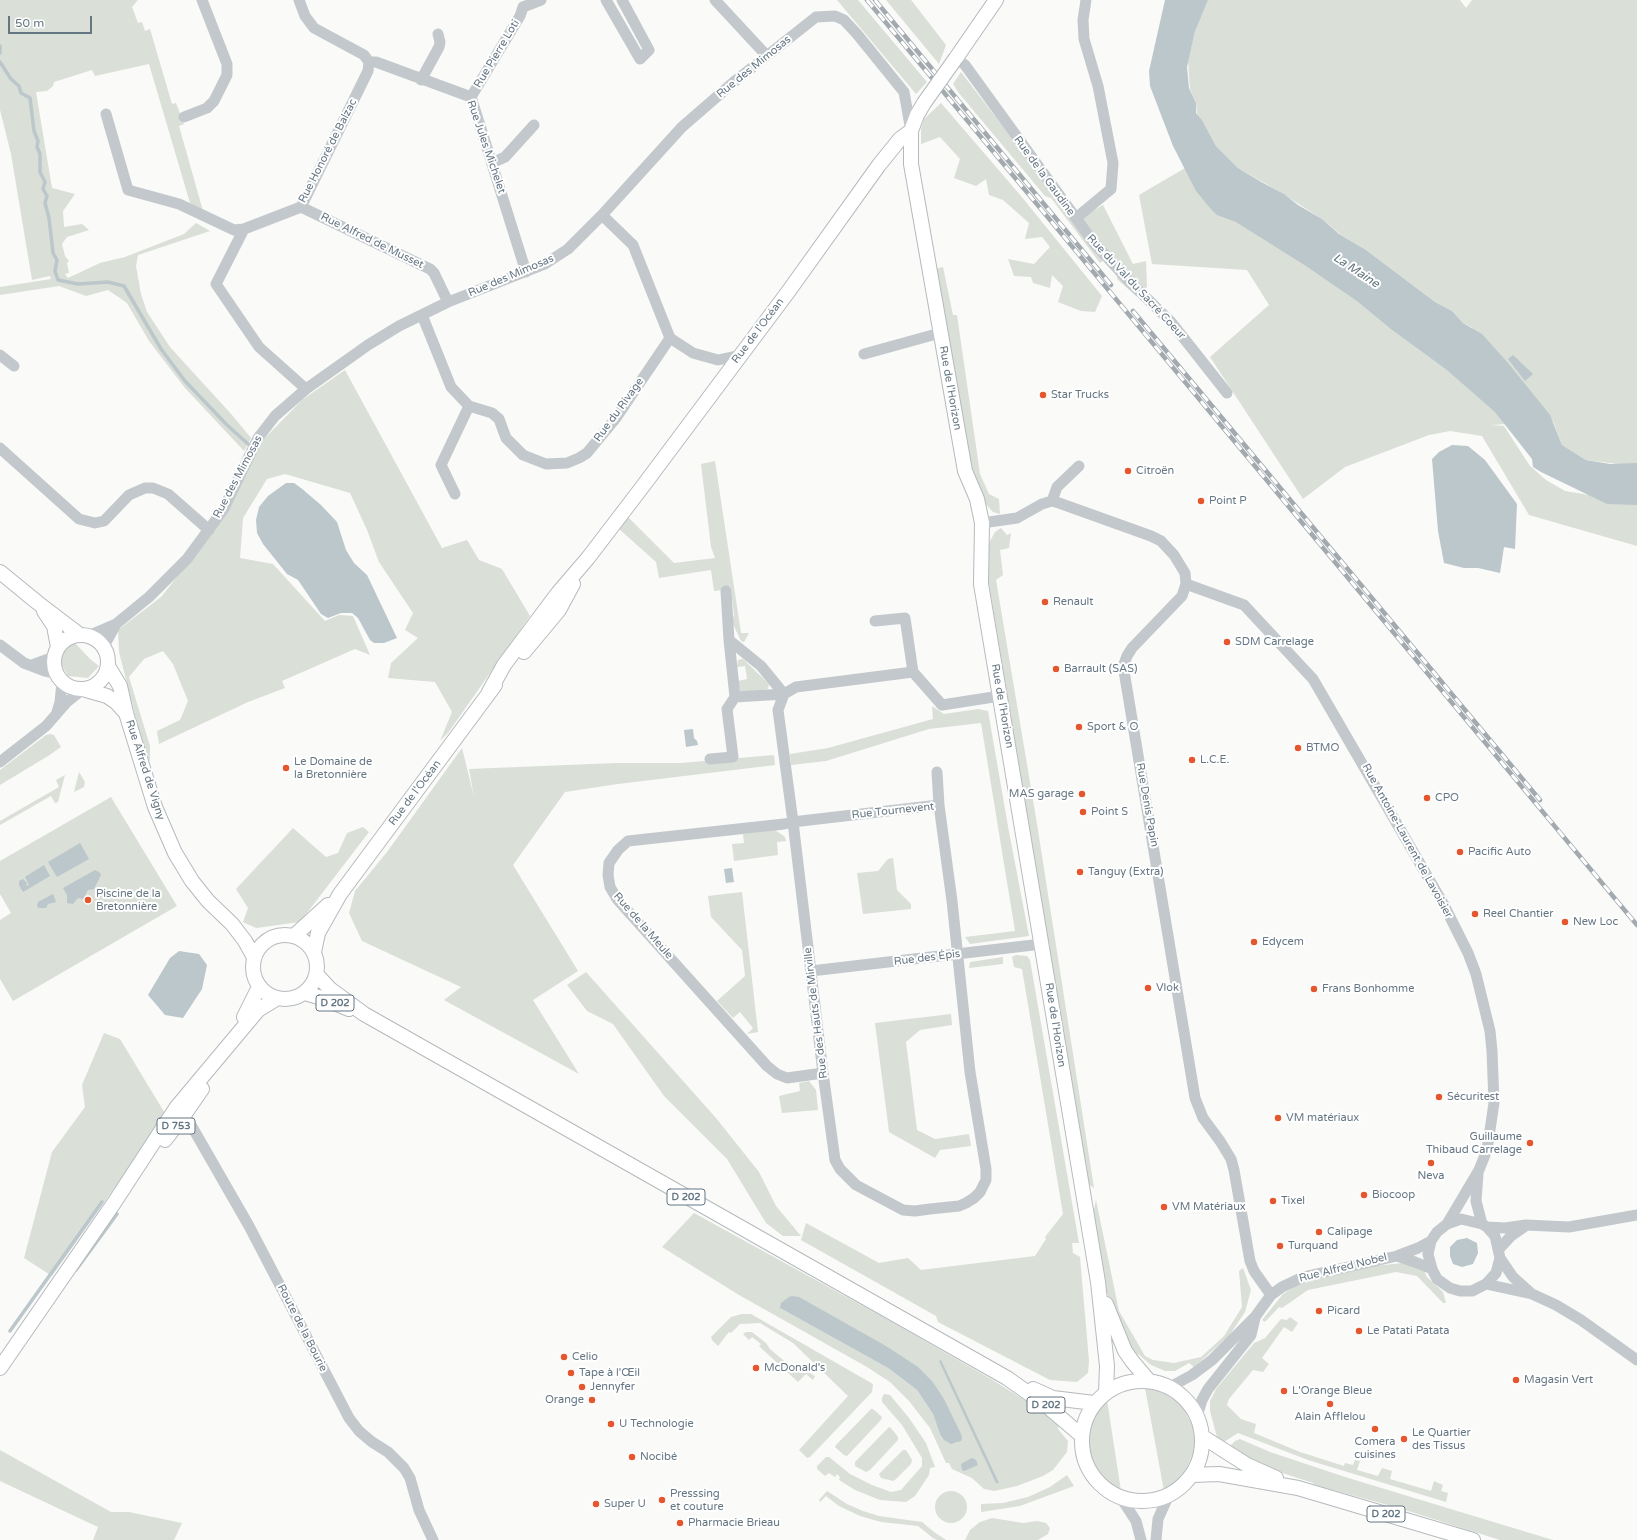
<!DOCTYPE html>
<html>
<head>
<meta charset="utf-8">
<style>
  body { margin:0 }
  #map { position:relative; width:1637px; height:1540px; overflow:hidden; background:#fafaf8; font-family:"Varela Round",sans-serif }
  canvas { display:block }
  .scale { position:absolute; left:8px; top:16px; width:84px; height:18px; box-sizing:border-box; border:2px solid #657683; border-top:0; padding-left:5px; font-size:12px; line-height:14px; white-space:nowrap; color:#657683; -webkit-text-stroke:3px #fff; paint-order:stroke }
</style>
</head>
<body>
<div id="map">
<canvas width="1637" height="1540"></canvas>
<div class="scale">50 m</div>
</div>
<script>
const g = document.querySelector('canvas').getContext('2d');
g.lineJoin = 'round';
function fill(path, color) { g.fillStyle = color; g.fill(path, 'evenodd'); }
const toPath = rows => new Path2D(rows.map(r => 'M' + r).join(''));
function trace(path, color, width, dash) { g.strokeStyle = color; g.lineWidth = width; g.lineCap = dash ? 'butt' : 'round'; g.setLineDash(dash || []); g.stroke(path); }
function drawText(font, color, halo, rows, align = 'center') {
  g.font = font + ' "Varela Round",sans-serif'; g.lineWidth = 4; g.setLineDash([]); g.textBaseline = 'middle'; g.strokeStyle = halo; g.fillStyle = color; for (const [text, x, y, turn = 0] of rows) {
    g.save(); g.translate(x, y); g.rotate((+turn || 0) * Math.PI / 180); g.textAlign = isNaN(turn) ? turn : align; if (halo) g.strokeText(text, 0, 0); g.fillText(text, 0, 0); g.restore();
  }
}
fill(toPath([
  [0,0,138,0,132,7,138,23,142,22,145,31,150,29,172,104,176,103,184,124,179,126,203,211,190,203,149,64,95,76,92,70,54,82,53,86,47,91,36,92,52,188,75,194,63,211,64,227,82,224,89,230,67,237,62,244,65,256,69,261,67,263,69,273,65,274,68,278,100,263,125,257,184,234,196,223,210,231,138,255,136,266,141,294,147,312,170,347,232,415,251,438,244,451,185,388,149,341,127,303,108,290,86,296,59,286,0,295,0,287,51,279,50,276,32,280,11,154,0,110],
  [837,0,858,0,927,82,916,94],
  [886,0,911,0,912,1,946,45,939,64],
  [1208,0,1460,0,1466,8,1472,0,1637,0,1637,464,1618,464,1586,460,1562,445,1553,421,1491,425,1504,426,1530,466,1546,480,1565,491,1613,499,1637,497,1637,546,1529,515,1482,436,1450,431,1429,435,1345,467,1303,499,1210,357,1269,305,1247,270,1152,264,1139,195,1192,164,1428,338,1473,328,1463,323,1452,311,1435,302,1366,250,1341,235,1322,219,1280,192,1238,168,1216,146,1202,120,1197,114,1196,103,1190,89,1188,61,1196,26],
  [961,72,1004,128,1066,213,1080,218,1103,205,1133,264,1146,261,1147,287,1136,296,1117,279,1116,261,1110,255,1100,263,1051,198,1045,196,958,92,953,84],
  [941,103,1021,196,1102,296,1095,312,1081,311,1058,302,1063,286,1052,275,1050,288,1033,283,1031,277,1014,276,1008,259,1034,264,1050,247,1042,237,1025,239,1029,223,1003,200,989,195,986,179,976,186,954,178,960,159,940,137,921,144,921,129,924,119],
  [943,267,953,315,957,315,980,474,989,494,999,499,1000,514,993,512,984,502,971,475,935,269],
  [345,370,442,548,467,540,479,560,502,569,530,616,448,733,440,741,452,712,435,682,388,678,391,663,418,638,405,630,413,613,379,562,367,530,350,493,285,474,267,479,243,518,240,558,273,564,325,621,339,615,353,616,370,655,355,649,282,681,285,688,248,702,159,744,157,731,180,720,188,701,173,664,163,651,144,659,129,677,150,746,150,762,142,742,119,652,118,630,161,597,213,532,263,440,302,400],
  [715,461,741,633,749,633,744,642,741,641,732,622,734,615,731,589,714,591,711,570,659,578,656,562,618,528,628,517,674,563,715,558,711,547,701,464],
  [1001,528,1007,535,1011,533,1009,548,1000,550,1003,575,996,580,1037,824,1094,1188,1088,1184,987,572,989,543,995,532],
  [75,643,90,659,99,666,88,678,68,676,60,662,61,656,67,647],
  [743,659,769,684,768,689,742,693,740,691,738,681,747,679,745,666,737,667,738,660],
  [932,706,944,714,978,709,988,711,1009,832,1029,936,970,944,965,937,1015,931,981,723,929,729,826,761,791,765,790,754,828,748,933,719],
  [50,734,54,735,61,747,48,756,0,785,0,770,46,735],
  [462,748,474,797,469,769,616,763,681,763,774,755,775,765,618,784,565,792,513,865,578,971,533,1000,579,1074,444,1000,461,987,362,941,349,913,355,891,387,852],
  [79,772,85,782,84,787,74,792],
  [65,775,58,802,55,803,51,796,0,825,0,821,59,787,56,780],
  [111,797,177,906,13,1001,0,979,0,920,11,913,0,894,0,861],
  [363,827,369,832,300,922,256,928,243,922,248,908,236,889,293,828,326,857,338,853,347,833],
  [775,830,785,837,786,841,777,842,778,855,734,861,732,844,744,843,743,834],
  [893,858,897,890,911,904,911,909,863,914,857,873,878,871,888,859],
  [742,892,758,1032,747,1034,753,1028,740,1012,733,1018,717,1001,745,976,742,950,711,917,708,896],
  [1016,955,1027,956,1030,960,1079,1243,1072,1243,1073,1253,1080,1257,1089,1361,1088,1373,1077,1382,1050,1380,938,1322,936,1316,801,1240,806,1223,879,1263,908,1258,921,1270,1035,1256,1046,1239,1045,1237,1063,1214,1022,969,1014,967,1012,957],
  [1003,957,1003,964,969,968,970,962],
  [586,972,716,1118,759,1172,776,1206,801,1236,783,1236,766,1223,727,1159,664,1096,613,1024,587,1011,567,985],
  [951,1014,952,1025,920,1030,906,1042,917,1130,935,1139,969,1134,971,1146,940,1150,935,1158,889,1132,875,1023],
  [104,1033,120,1039,166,1115,52,1276,24,1258,52,1152,85,1107,82,1085],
  [809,1081,816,1090,818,1110,782,1113,779,1096,800,1091,799,1083],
  [1096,1200,1119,1311,1145,1356,1153,1360,1174,1363,1201,1357,1224,1336,1242,1307,1239,1271,1243,1268,1251,1290,1245,1312,1229,1336,1194,1367,1189,1363,1175,1371,1165,1371,1151,1365,1138,1354,1135,1356,1116,1317,1106,1290,1093,1214],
  [694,1213,883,1317,991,1379,1059,1422,1058,1429,1068,1441,1067,1452,1053,1470,1043,1476,1017,1486,994,1491,984,1489,972,1478,952,1469,949,1463,946,1463,930,1428,909,1401,890,1382,867,1367,739,1295,662,1247],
  [780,1308,886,1346,957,1444,940,1434,933,1414,917,1390,888,1368],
  [1403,1263,1422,1267,1427,1277,1443,1292,1446,1303,1443,1303,1417,1276,1396,1272,1308,1290,1282,1308,1279,1307,1265,1322,1262,1320,1283,1294,1298,1284,1374,1266],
  [742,1314,751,1314,873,1384,872,1392,810,1457,807,1458,799,1450,848,1396,793,1343,760,1323,740,1324,731,1333,729,1332,718,1346,712,1340,711,1337,731,1317],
  [1290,1317,1298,1323,1292,1332,1284,1327,1262,1358,1269,1364,1263,1372,1253,1370,1229,1399,1227,1405,1241,1419,1256,1424,1254,1433,1300,1452,1344,1466,1345,1463,1353,1465,1355,1460,1360,1461,1357,1470,1378,1476,1382,1468,1392,1471,1390,1479,1431,1491,1434,1481,1443,1485,1441,1491,1448,1493,1446,1502,1308,1460,1238,1433,1224,1442,1217,1437,1210,1411,1210,1401,1216,1389,1254,1343,1265,1338,1281,1319,1287,1320],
  [746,1332,752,1332,766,1343,770,1349,789,1365,800,1367,815,1376,813,1380,806,1374,798,1382,759,1346,761,1344,752,1337,749,1340,743,1334],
  [1145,1388,1162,1392,1181,1404,1193,1427,1196,1447,1184,1474,1172,1486,1164,1491],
  [884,1394,890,1395,909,1418,926,1443,935,1467,930,1468,929,1475,915,1496,906,1502,880,1500,855,1490,839,1480,840,1477,837,1474,835,1477,829,1473,825,1476,817,1469,817,1466,826,1457,829,1457,850,1474,872,1485,891,1492,901,1490,922,1466,922,1458,902,1425,882,1402,882,1398],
  [1107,1400,1121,1491,1114,1488,1098,1474,1088,1452,1088,1428,1097,1411],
  [871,1409,873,1409,882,1417,881,1420,847,1456,844,1455,835,1447,836,1445],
  [889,1427,891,1428,898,1437,898,1440,870,1470,866,1472,855,1466,855,1462],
  [1240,1439,1270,1452,1345,1477,1553,1540,1500,1540,1402,1509,1315,1485,1313,1483,1264,1467,1230,1451,1231,1445,1235,1441],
  [0,1450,111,1512,129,1512,182,1523,174,1540,93,1540,98,1527,0,1481],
  [903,1450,906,1450,912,1460,911,1464,895,1480,893,1481,881,1478,879,1474],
  [1067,1475,1074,1486,1020,1506,981,1512,981,1504,1003,1503,1028,1497,1050,1487],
  [827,1491,847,1504,863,1511,879,1516,922,1522,934,1532,946,1540,937,1540,933,1538,918,1526,881,1522,860,1516,839,1506,826,1496,820,1502,819,1500],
  '935 1507a16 16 0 1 1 32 0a16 16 0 1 1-32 0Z',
  [992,1518,1023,1523,1037,1521,1046,1523,1050,1528,1048,1534,1038,1540,965,1540,970,1530,980,1522]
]), '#dadfd7');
fill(toPath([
  [1165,0,1208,0,1195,31,1187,67,1189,88,1196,103,1196,113,1202,120,1216,146,1238,168,1263,183,1284,194,1298,205,1322,219,1339,234,1366,250,1435,302,1452,311,1463,323,1482,334,1508,363,1550,415,1562,445,1586,460,1610,464,1637,463,1637,505,1607,504,1541,472,1533,467,1532,459,1495,412,1447,370,1391,329,1357,301,1306,266,1236,222,1217,215,1210,208,1196,191,1173,146,1150,86,1149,71],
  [1513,355,1533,374,1525,381,1508,359],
  [1452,445,1468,446,1485,460,1517,504,1515,549,1504,547,1500,573,1478,568,1464,568,1444,563,1438,531,1432,459,1439,452],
  [286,483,294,483,301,488,321,505,337,522,346,550,354,563,367,575,397,638,384,643,374,643,370,640,358,618,352,613,341,613,328,618,321,614,298,580,287,574,263,544,257,533,256,520,259,507,268,496],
  [693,729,694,738,697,741,698,745,686,747,684,730],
  [80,843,89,859,57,877,48,862],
  [44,865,50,876,23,892,19,885,19,881,23,879,27,883,26,886,29,885,25,877],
  [732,868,734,882,726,883,724,869],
  [95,870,99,872,101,875,94,889,88,890,83,899,78,898,73,904,67,903,67,895,63,888],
  [53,894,56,902,48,904,46,908,38,908,37,905,38,902],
  [179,951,199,954,207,965,202,989,183,1018,165,1015,148,995,170,958],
  [1467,1238,1477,1243,1478,1253,1473,1264,1462,1267,1453,1264,1450,1256,1450,1247,1457,1240],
  [792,1296,799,1297,886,1346,918,1367,932,1381,944,1399,961,1434,962,1439,961,1441,951,1444,944,1440,940,1434,933,1414,917,1390,888,1368,780,1308,781,1303,789,1297],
  [941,1360,999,1483,996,1483,939,1361],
  [972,1458,976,1460,978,1465,964,1471,962,1470,961,1464]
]), '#bbc7cb');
trace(toPath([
  [0,46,0,53],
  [0,62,11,79,19,86,21,93,30,98,34,131,38,141,37,147,40,154,40,172,45,182,43,189,47,196,45,203,49,218,53,253,57,260,55,271,58,280,78,284,108,282,124,286,161,349,185,381,227,425,248,444],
  [76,1270,117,1214],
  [10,1331,102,1202]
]), '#bbc7cb', 3.5);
const major = toPath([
  [956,58,996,0],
  [911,131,911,164,965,471,977,499,982,523,981,584,1098,1282,1107,1366,1106,1393],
  [0,572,38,603,80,635],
  [44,611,54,626,58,647],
  '54 662a27 27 0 1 1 54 0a27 27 0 1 1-54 0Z',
  [524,652,559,610,573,584],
  [109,668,120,686,126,713,155,807,175,853,192,881,208,901,232,924,245,941,254,957],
  [86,690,107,696,116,702,126,713],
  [489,692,504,665,558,593,588,558,643,486,788,292,879,165,900,139,911,131,917,115,924,103],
  '253 967a32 32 0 1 1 64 0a32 32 0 1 1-64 0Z',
  [294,936,328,905],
  [314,952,318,933,340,894,495,685],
  [317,975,330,989,364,1014,1007,1378,1048,1407,1082,1436],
  [305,993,325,999,349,1009],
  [244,1017,259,987],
  [165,1140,184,1115,202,1089],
  [1106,1304,1125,1351,1132,1361,1149,1381],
  [0,1368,114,1203,176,1108,258,1010,276,999],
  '1082 1441a60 60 0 1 1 120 0a60 60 0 1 1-120 0Z',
  [1033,1389,1053,1398,1094,1403],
  [1203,1437,1247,1465,1276,1478],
  [1192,1475,1219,1474,1298,1488,1473,1540]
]);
trace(major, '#b5babe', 16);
trace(toPath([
  [299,0,305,16,314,28,364,55,369,62],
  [606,0,640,59,649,50,622,0],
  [715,0,767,56],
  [956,58,965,65,1094,243,1129,281,1171,322,1227,393],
  [369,62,376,62,471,97],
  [421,80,439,47,440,42,438,34],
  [471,97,526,272],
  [471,97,520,16,523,7,541,0],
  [106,114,128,190,179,204,234,230,244,229,301,207,368,71,369,62],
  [184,117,207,108,214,101,227,75,227,64,202,0],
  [492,163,505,157,534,125],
  [301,207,430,269,434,273,448,302],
  [1076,218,1111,189,1113,163,1098,86,1084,39,1083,20,1086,0],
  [244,229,216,284,259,347,306,389],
  [422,315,451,387,469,406,492,413,499,419,506,438,523,455,546,464,567,463,579,458,587,453,616,418,670,338,633,245,602,215],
  [670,338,693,353,718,360,741,355],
  [864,354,940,333],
  [0,355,14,366],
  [0,448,79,519,95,523,104,521,129,495,145,488,153,488,168,494,209,530],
  [455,494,441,465,469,406],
  [1052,501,1057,487,1079,466],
  [982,523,1017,518,1042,504,1052,501,1059,503,1151,536,1161,541,1174,555,1185,573,1186,584,1182,596,1132,648,1127,656,1124,664,1124,671,1195,1098,1203,1118,1220,1141,1231,1159,1234,1170,1250,1261,1254,1271,1271,1295],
  [1186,584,1244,605,1313,679,1444,905,1468,953,1476,974,1490,1031,1492,1051,1494,1103,1487,1150,1479,1170,1447,1224],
  [726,591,729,640,735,697,784,694,761,666,729,640],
  [875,621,905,618,913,672],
  [88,636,116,624,149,597,187,559,223,510,258,438,275,416,306,389,368,345,399,326,448,302,545,264,568,249,602,215,682,127,735,81,816,17,835,16,844,20,857,34,904,92,911,131],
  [0,645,24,663,45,671,55,673],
  [104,646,116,624],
  [32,665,54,657],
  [57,712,60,702,62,682],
  [710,759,733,757,727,709,735,697],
  [0,762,46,726,67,702,82,690],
  [937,772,939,805],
  [811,971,1042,944],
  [823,1073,787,1078,777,1074,767,1066,617,899,610,887,608,875,609,863,618,850,628,841,784,824,793,822,801,821,939,805,952,901,970,1072,986,1169,986,1180,980,1192,974,1198,966,1203,959,1206,930,1209,915,1211,903,1210,856,1185,840,1169,835,1160,823,1073,793,822,778,710,784,694,796,687,913,672,942,705,1000,696],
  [178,1111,187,1118,249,1226,349,1418,359,1431,372,1442,388,1452,404,1468,410,1478,419,1510,433,1540],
  [1478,1174,1476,1201,1482,1224],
  [1487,1227,1505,1228,1526,1225,1569,1227,1637,1215],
  [1499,1249,1511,1236,1524,1227],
  [1397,1256,1415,1262,1432,1269,1437,1279,1450,1288,1460,1291,1472,1291,1486,1284,1496,1273,1500,1258,1495,1236,1487,1227,1482,1224,1461,1219,1447,1224,1437,1232,1431,1241,1428,1254,1432,1269],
  [1500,1258,1513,1277,1532,1294],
  [1486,1284,1532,1294,1556,1305,1581,1320,1637,1360],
  [1170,1387,1192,1375,1212,1360,1255,1317,1271,1295,1282,1287,1303,1277,1397,1256,1418,1248,1431,1241],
  [1197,1416,1202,1400,1208,1389,1251,1335,1255,1318],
  [1121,1498,1136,1521,1141,1540],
  [1156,1540,1158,1519,1168,1497]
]), '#c3c8cc', 11);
trace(major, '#fff', 14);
const rail = toPath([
  [867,0,1637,925],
  [875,0,1111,285],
  [1133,311,1540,800]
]);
trace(rail, '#a2aab0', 4.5);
trace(rail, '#fff', 3, [9]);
const majorBridge = toPath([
  [924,103,956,58]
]);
trace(majorBridge, '#b5babe', 16, []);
trace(majorBridge, '#fff', 14);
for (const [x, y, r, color] of [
  [1043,395,4,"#e4572e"],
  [1128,471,4,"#e4572e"],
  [1201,501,4,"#e4572e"],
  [1045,602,4,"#e4572e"],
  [1227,642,4,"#e4572e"],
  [1056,669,4,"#e4572e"],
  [1079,727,4,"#e4572e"],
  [1298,748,4,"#e4572e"],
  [1192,760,4,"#e4572e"],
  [286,768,4,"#e4572e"],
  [1082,794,4,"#e4572e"],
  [1427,798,4,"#e4572e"],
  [1083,812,4,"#e4572e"],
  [1460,852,4,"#e4572e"],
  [1080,872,4,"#e4572e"],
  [88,900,4,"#e4572e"],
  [1475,914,4,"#e4572e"],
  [1565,922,4,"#e4572e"],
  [1254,942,4,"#e4572e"],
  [1148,988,4,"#e4572e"],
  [1314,989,4,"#e4572e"],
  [1439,1097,4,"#e4572e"],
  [1278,1118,4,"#e4572e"],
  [1530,1143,4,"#e4572e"],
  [1431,1163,4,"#e4572e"],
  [1364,1195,4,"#e4572e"],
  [1273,1201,4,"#e4572e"],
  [1164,1207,4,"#e4572e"],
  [1319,1232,4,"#e4572e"],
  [1280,1246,4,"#e4572e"],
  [1319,1311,4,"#e4572e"],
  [1359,1331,4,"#e4572e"],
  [564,1357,4,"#e4572e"],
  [756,1368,4,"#e4572e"],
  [571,1373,4,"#e4572e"],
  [1516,1380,4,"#e4572e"],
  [582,1387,4,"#e4572e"],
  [1284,1391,4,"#e4572e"],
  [592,1400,4,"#e4572e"],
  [1330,1404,4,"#e4572e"],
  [611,1424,4,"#e4572e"],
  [1375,1429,4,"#e4572e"],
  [1404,1439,4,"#e4572e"],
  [632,1457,4,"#e4572e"],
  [662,1500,4,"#e4572e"],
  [596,1504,4,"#e4572e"],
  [680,1523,4,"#e4572e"]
]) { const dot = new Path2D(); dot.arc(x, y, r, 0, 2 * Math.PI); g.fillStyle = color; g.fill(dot); trace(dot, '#fff', 1.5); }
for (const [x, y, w] of [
  [335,1003,38],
  [176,1126,38],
  [686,1197,38],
  [1046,1405,38],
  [1386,1514,38]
]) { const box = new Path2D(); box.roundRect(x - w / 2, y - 8, w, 16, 3); g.fillStyle = '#fff'; g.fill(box); trace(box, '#657683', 1); }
drawText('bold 10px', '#657683', null, [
  ["D 202",335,1003],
  ["D 753",176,1126],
  ["D 202",686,1197],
  ["D 202",1046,1405],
  ["D 202",1386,1514]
]);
drawText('11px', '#657683', '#fff', [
  ["Rue Pierre Loti",497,54,-59],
  ["Rue des Mimosas",754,67,-39],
  ["Rue Jules Michelet",486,147,71],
  ["Rue Honoré de Balzac",328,151,-63],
  ["Rue de la Gaudine",1044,176,54],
  ["Rue Alfred de Musset",372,241,26],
  ["Rue des Mimosas",511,276,-23],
  ["Rue du Val du Sacré Coeur",1136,287,47],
  ["Rue de l'Océan",758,331,-53],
  ["Rue de l'Horizon",950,388,80],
  ["Rue du Rivage",619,410,-54],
  ["Rue des Mimosas",238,477,-62],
  ["Rue de l'Horizon",1002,706,80],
  ["Rue Alfred de Vigny",145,770,72],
  ["Rue de l'Océan",415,793,-53],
  ["Rue Denis Papin",1147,805,80],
  ["Rue Tournevent",893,811,-6],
  ["Rue Antoine-Laurent de Lavoisier",1407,841,61],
  ["Rue de la Meule",643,926,49],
  ["Rue des Épis",927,958,-7],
  ["Rue des Hauts de Mirville",816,1013,-97],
  ["Rue de l'Horizon",1055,1025,81],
  ["Rue Alfred Nobel",1343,1268,-14],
  ["Route de la Bourie",302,1328,63]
]);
drawText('11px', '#657683', '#fff', [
  ["Star Trucks",1051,395],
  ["Citroën",1136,471],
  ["Point P",1209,501],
  ["Renault",1053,602],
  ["SDM Carrelage",1235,642],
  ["Barrault (SAS)",1064,669],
  ["Sport & O",1087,727],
  ["BTMO",1306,748],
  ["L.C.E.",1200,760],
  ["Le Domaine de",294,762],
  ["la Bretonnière",294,775],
  ["MAS garage",1074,794,"right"],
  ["CPO",1435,798],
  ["Point S",1091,812],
  ["Pacific Auto",1468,852],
  ["Tanguy (Extra)",1088,872],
  ["Piscine de la",96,894],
  ["Bretonnière",96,907],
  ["Reel Chantier",1483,914],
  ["New Loc",1573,922],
  ["Edycem",1262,942],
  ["Vlok",1156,988],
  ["Frans Bonhomme",1322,989],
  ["Sécuritest",1447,1097],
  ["VM matériaux",1286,1118],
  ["Guillaume",1522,1137,"right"],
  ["Thibaud Carrelage",1522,1150,"right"],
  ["Neva",1431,1176,"center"],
  ["Biocoop",1372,1195],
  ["Tixel",1281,1201],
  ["VM Matériaux",1172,1207],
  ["Calipage",1327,1232],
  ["Turquand",1288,1246],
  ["Picard",1327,1311],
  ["Le Patati Patata",1367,1331],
  ["Celio",572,1357],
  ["McDonald's",764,1368],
  ["Tape à l'Œil",579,1373],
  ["Magasin Vert",1524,1380],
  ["Jennyfer",590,1387],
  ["L'Orange Bleue",1292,1391],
  ["Orange",584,1400,"right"],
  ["Alain Afflelou",1330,1417,"center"],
  ["U Technologie",619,1424],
  ["Le Quartier",1412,1433],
  ["des Tissus",1412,1446],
  ["Comera",1375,1442,"center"],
  ["cuisines",1375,1455,"center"],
  ["Nocibé",640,1457],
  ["Presssing",670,1494],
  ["et couture",670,1507],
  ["Super U",604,1504],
  ["Pharmacie Brieau",688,1523]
], 'left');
drawText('italic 12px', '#60757c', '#fff', [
  ["La Maine",1356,271,33]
]);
</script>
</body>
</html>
